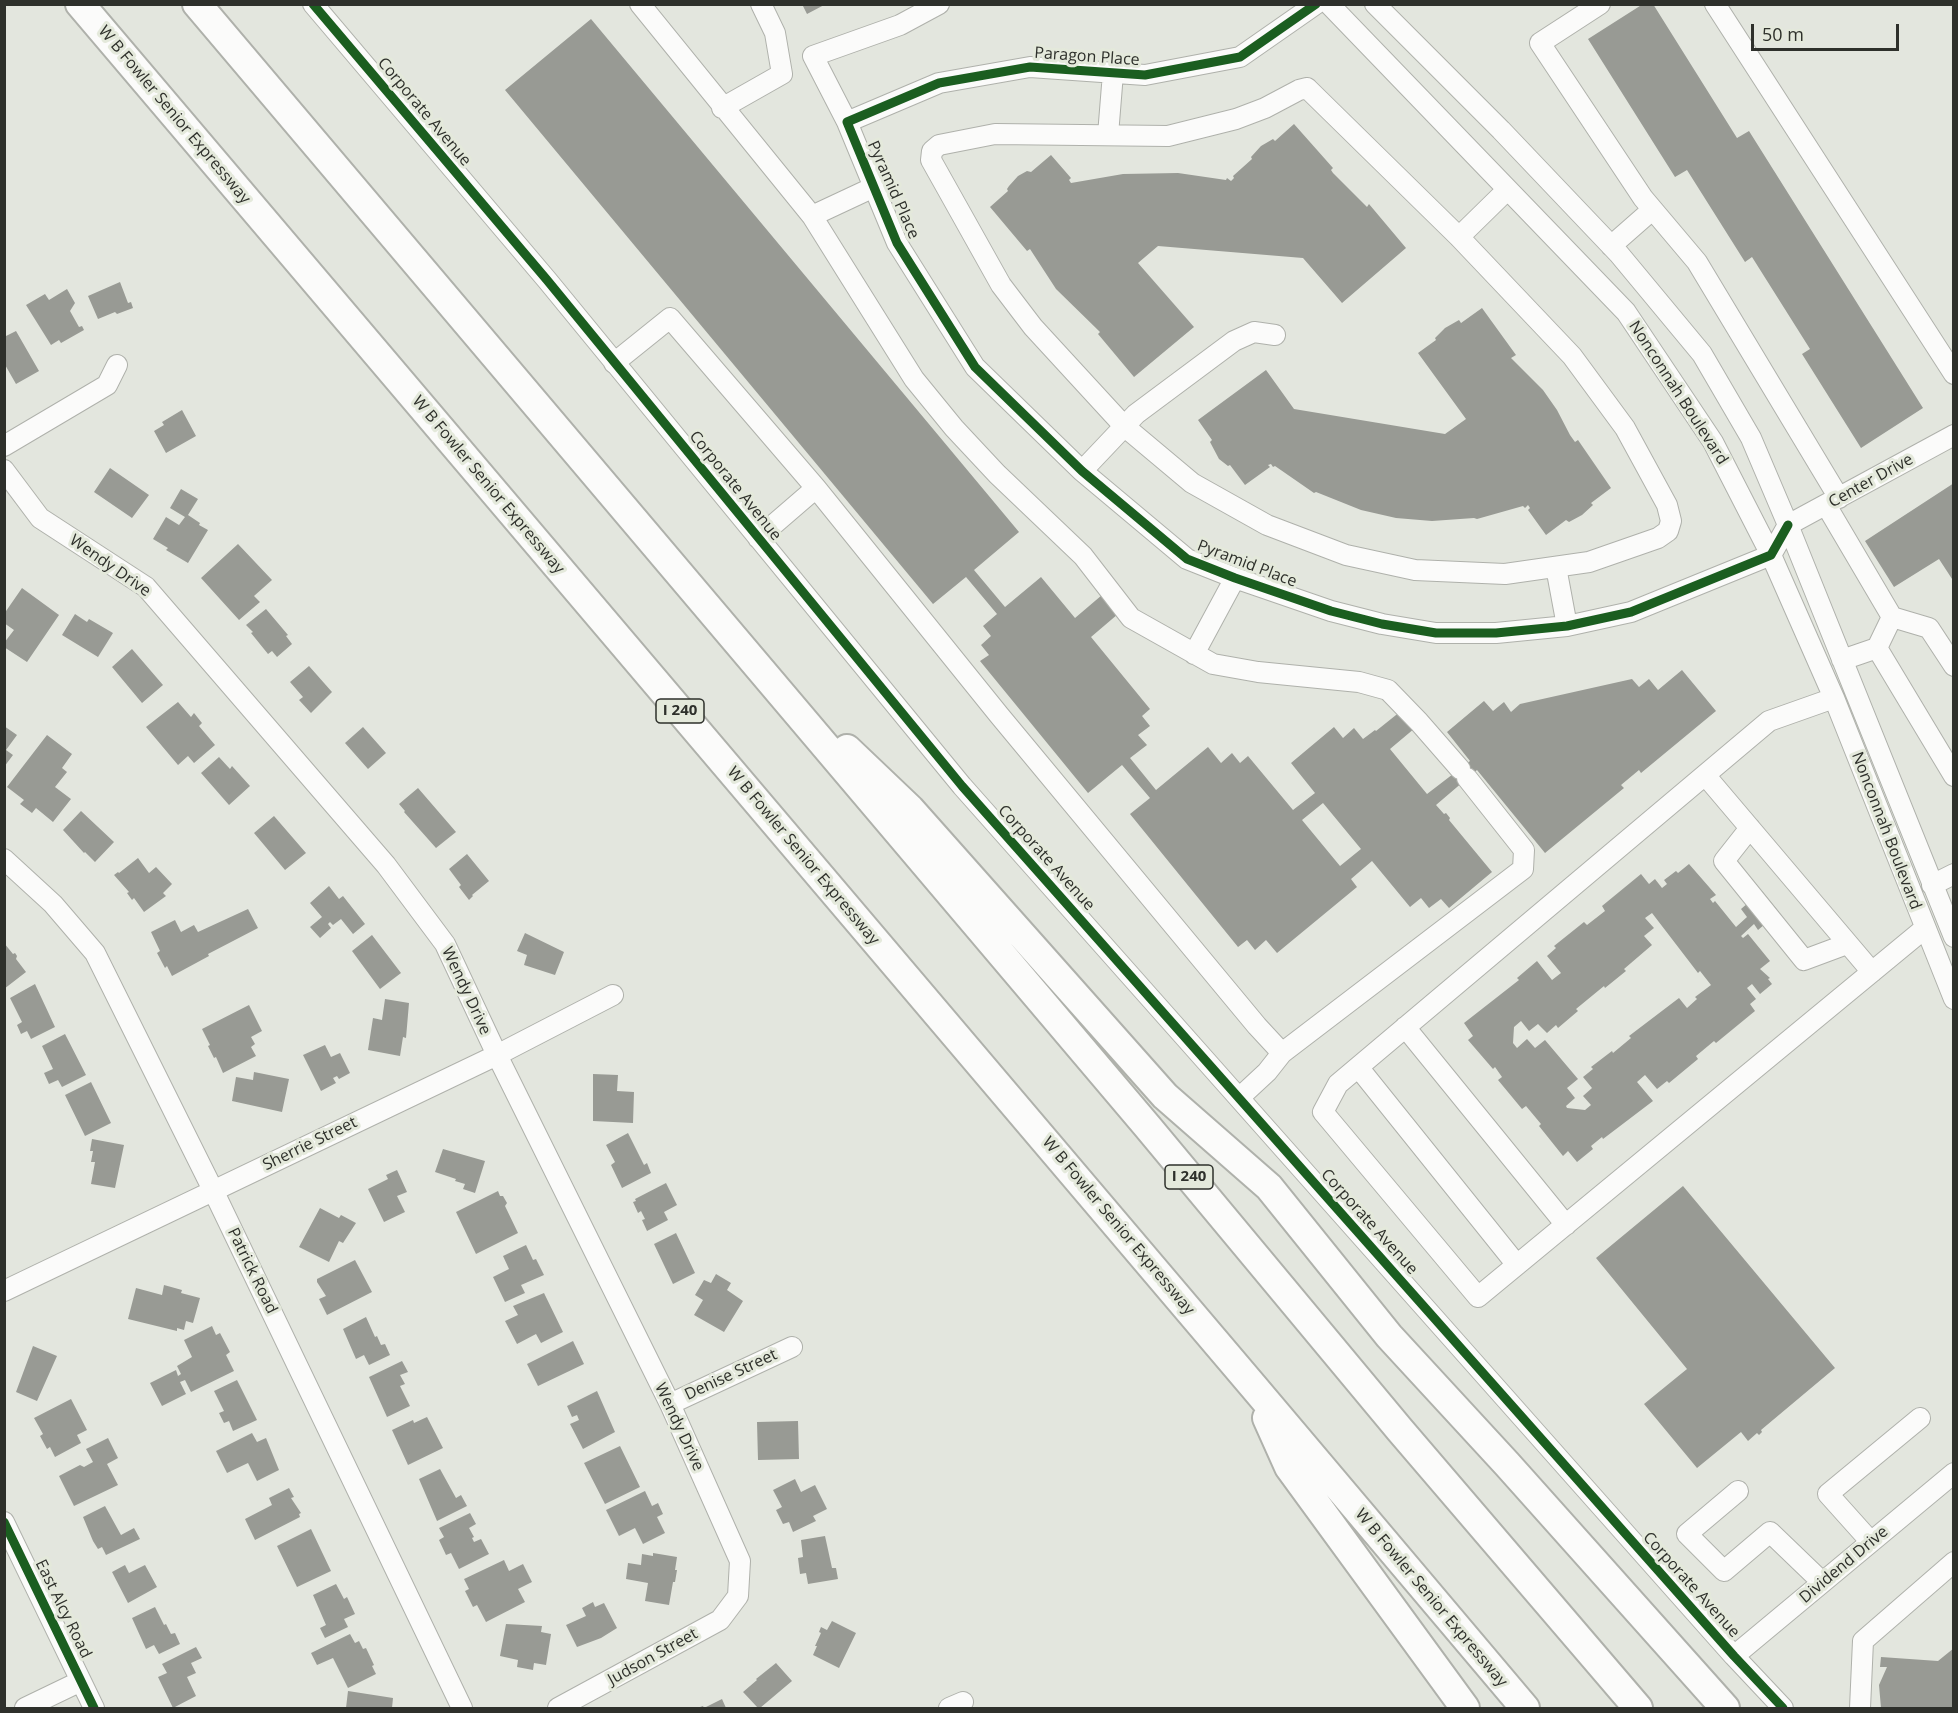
<!DOCTYPE html>
<html>
<head>
<meta charset="utf-8">
<style>
  body { margin:0 }
  #map { position:relative; width:1958px; height:1713px; overflow:hidden; background:#e3e6de; font-family:"Open Sans",sans-serif }
  canvas { display:block }
  .frame { position:absolute; inset:0; border:6px solid #2e302b; pointer-events:none }
  .scale { position:absolute; left:1751px; top:24px; width:148px; height:27px; box-sizing:border-box; border:3px solid #2e302b; border-top:0; padding-left:8px; font-size:18px; line-height:21px; white-space:nowrap; color:#2e302b; -webkit-text-stroke:4px #e4e9db; paint-order:stroke }
</style>
</head>
<body>
<div id="map">
<canvas width="1958" height="1713"></canvas>
<div class="frame"></div>
<div class="scale">50 m</div>
</div>
<script>
const g = document.querySelector('canvas').getContext('2d');
g.lineJoin = 'round';
function fill(path, color) { g.fillStyle = color; g.fill(path, 'evenodd'); }
const toPath = rows => new Path2D(rows.map(r => 'M' + r).join(''));
function trace(path, color, width, dash) { g.strokeStyle = color; g.lineWidth = width; g.lineCap = dash ? 'butt' : 'round'; g.setLineDash(dash || []); g.stroke(path); }
function drawText(font, color, halo, rows, align = 'center') {
  g.font = font + ' "Open Sans",sans-serif'; g.lineWidth = 6; g.setLineDash([]); g.textBaseline = 'middle'; g.strokeStyle = halo; g.fillStyle = color; for (const [text, x, y, turn = 0] of rows) {
    g.save(); g.translate(x, y); g.rotate((+turn || 0) * Math.PI / 180); g.textAlign = isNaN(turn) ? turn : align; if (halo) g.strokeText(text, 0, 0); g.fillText(text, 0, 0); g.restore();
  }
}
fill(toPath([
  [802,4,826,4,807,14],
  [1643,4,1653,4,1737,138,1749,131,1923,408,1861,448,1802,354,1810,349,1752,257,1745,262,1687,170,1675,177,1588,39],
  [591,19,1019,532,974,570,1005,607,1041,577,1075,618,1102,595,1118,614,1091,637,1150,709,1142,716,1150,726,1138,735,1147,745,1130,758,1156,790,1208,747,1221,763,1232,753,1240,763,1248,756,1293,810,1315,793,1291,763,1334,727,1343,738,1354,728,1363,739,1375,730,1376,731,1401,711,1415,728,1390,749,1427,794,1470,761,1447,732,1484,701,1493,711,1504,702,1511,712,1520,704,1632,679,1639,687,1649,679,1658,690,1682,670,1716,711,1641,773,1639,770,1621,785,1624,788,1545,853,1477,770,1436,805,1444,814,1446,813,1450,818,1449,820,1492,872,1449,908,1441,899,1429,908,1421,898,1410,907,1372,861,1351,879,1357,887,1277,953,1266,940,1255,950,1247,940,1238,947,1130,814,1150,798,1122,765,1088,793,980,661,989,655,981,645,991,636,983,626,997,614,966,577,933,604,505,90],
  [1323,803,1361,849,1340,866,1302,820],
  [1294,124,1333,168,1331,170,1333,173,1367,207,1369,204,1406,248,1342,303,1303,258,1158,246,1138,263,1194,327,1134,377,1098,334,1100,332,1056,289,1030,249,1027,251,990,207,1008,191,1007,189,1009,186,1018,176,1027,171,1031,172,1051,155,1071,178,1069,180,1071,183,1123,174,1178,173,1226,180,1227,178,1231,181,1234,178,1233,176,1252,159,1251,157,1261,146,1273,139,1275,141],
  [120,282,128,303,131,302,133,308,117,314,115,312,98,319,88,296],
  [67,289,75,303,70,311,79,327,82,326,84,330,61,343,59,340,51,345,26,305,45,294,49,300],
  [1482,308,1516,355,1511,358,1543,390,1557,410,1570,435,1575,442,1578,440,1611,488,1591,503,1593,505,1582,515,1569,522,1566,520,1546,535,1528,510,1530,508,1528,505,1525,508,1523,506,1477,519,1474,518,1432,521,1396,518,1361,510,1316,492,1314,493,1275,466,1273,467,1271,464,1268,465,1270,467,1245,485,1230,465,1228,466,1219,459,1210,442,1212,440,1198,420,1266,370,1294,409,1445,434,1466,419,1418,353,1436,340,1435,338,1445,328,1459,320,1461,323],
  [16,331,39,371,16,384,4,363,4,337],
  [182,410,196,436,166,453,154,431,164,425,162,422],
  [110,468,149,495,132,518,94,492],
  [1954,483,1954,582,1939,559,1894,587,1865,541],
  [181,489,198,499,188,515,200,523,199,525,208,530,188,563,166,550,168,548,153,539,166,517,179,525,185,517,170,508],
  [238,544,272,580,254,596,260,602,239,620,201,578],
  [22,588,59,615,27,662,4,647,4,643,14,630,4,623,4,614],
  [266,609,288,635,286,636,292,644,277,657,272,651,268,654,251,633,253,632,246,625],
  [75,614,87,622,89,619,113,633,98,657,62,635],
  [132,649,163,685,142,703,112,667],
  [309,666,332,692,311,713,299,700,303,697,290,682],
  [178,702,191,717,194,713,202,723,199,726,215,745,194,763,188,756,178,765,146,727],
  [4,726,17,735,6,750,13,755,4,767],
  [363,727,386,753,368,769,345,743],
  [47,735,72,754,62,768,67,772,55,787,71,799,53,822,36,808,32,813,20,804,24,800,7,787],
  [219,757,230,769,232,766,250,786,229,805,201,773],
  [418,788,456,832,436,848,404,812,405,811,399,804],
  [81,811,114,842,95,862,85,852,84,853,63,830],
  [274,816,306,853,285,870,254,833],
  [467,854,489,881,472,895,473,896,469,900,459,887,461,885,449,869],
  [138,858,149,873,156,867,172,884,163,893,166,896,144,912,134,898,132,900,127,893,129,892,114,875,118,872,119,873],
  [1689,864,1716,895,1710,899,1713,903,1715,901,1736,927,1747,917,1741,909,1762,891,1779,912,1758,930,1754,924,1741,936,1743,938,1748,934,1770,961,1760,969,1770,978,1768,979,1772,984,1760,994,1752,984,1747,988,1756,999,1750,1004,1755,1011,1716,1043,1714,1041,1696,1056,1698,1059,1669,1083,1667,1081,1657,1089,1645,1075,1637,1082,1653,1101,1603,1139,1602,1137,1591,1146,1593,1149,1577,1162,1568,1151,1563,1156,1539,1126,1541,1124,1526,1106,1522,1109,1498,1080,1502,1077,1495,1067,1493,1069,1468,1040,1473,1036,1464,1023,1519,980,1517,978,1537,961,1552,980,1561,973,1547,956,1556,948,1554,946,1584,922,1587,925,1605,911,1602,906,1641,874,1649,884,1655,879,1662,888,1667,884,1664,880,1676,871,1678,873],
  [1652,913,1698,973,1700,971,1711,985,1695,997,1697,999,1687,1008,1679,998,1629,1036,1631,1038,1613,1053,1612,1051,1591,1067,1593,1069,1583,1077,1592,1088,1583,1096,1591,1105,1585,1110,1567,1108,1566,1106,1575,1098,1567,1088,1578,1079,1545,1040,1535,1048,1527,1039,1517,1048,1513,1043,1514,1027,1521,1021,1529,1031,1538,1024,1547,1033,1556,1025,1558,1028,1578,1011,1576,1009,1604,986,1605,988,1626,971,1624,969,1652,945,1644,936,1654,928,1645,918],
  [329,886,339,899,343,896,365,924,353,934,341,919,333,925,330,922,328,924,331,928,320,938,310,927,322,917,310,903],
  [248,909,258,928,208,954,209,956,172,976,167,966,165,968,157,953,160,951,151,932,175,920,181,932,194,925,198,932],
  [525,933,564,952,555,975,524,965,527,955,517,951],
  [372,935,401,973,380,989,352,951],
  [4,943,13,954,15,953,17,956,16,959,26,972,4,989],
  [35,984,55,1027,31,1039,27,1031,21,1034,17,1025,22,1022,10,998],
  [385,999,409,1003,406,1038,403,1037,400,1056,368,1050,373,1018,382,1020],
  [249,1005,262,1031,251,1037,255,1044,251,1047,256,1056,223,1073,216,1057,214,1058,208,1046,210,1045,202,1029],
  [65,1034,86,1075,62,1087,58,1080,49,1084,44,1073,53,1069,42,1046],
  [325,1045,331,1057,340,1053,350,1073,339,1079,337,1076,333,1078,336,1083,321,1091,303,1055],
  [254,1072,289,1079,282,1112,232,1101,236,1077,253,1080],
  [593,1074,618,1075,617,1091,634,1092,633,1123,593,1121],
  [91,1082,111,1123,85,1136,65,1095],
  [628,1133,644,1165,647,1163,651,1173,622,1188,611,1165,615,1162,606,1145],
  [92,1139,124,1145,115,1188,91,1184,95,1162,91,1162,93,1151,90,1151],
  [443,1149,485,1161,475,1193,463,1189,465,1184,455,1181,456,1179,435,1172],
  [397,1170,407,1192,397,1196,405,1212,384,1222,368,1189,388,1179,386,1175],
  [666,1183,677,1205,664,1212,668,1220,647,1231,642,1220,645,1219,641,1211,638,1213,633,1202,636,1201,635,1199],
  [1683,1186,1835,1368,1761,1430,1762,1432,1759,1435,1757,1433,1748,1441,1741,1432,1697,1468,1644,1404,1687,1369,1596,1258],
  [498,1191,500,1196,503,1196,507,1203,505,1206,518,1233,476,1254,456,1212],
  [320,1208,339,1218,341,1215,356,1223,343,1243,339,1241,329,1262,299,1247],
  [676,1233,695,1273,673,1284,654,1244],
  [526,1245,533,1260,536,1259,544,1275,521,1285,525,1293,505,1302,493,1277,509,1269,503,1256],
  [355,1260,372,1292,327,1315,319,1299,326,1296,317,1282,317,1279],
  [716,1274,731,1283,727,1290,743,1301,724,1332,694,1315,703,1300,695,1295,704,1280,711,1283],
  [164,1285,182,1290,181,1293,200,1298,193,1323,186,1321,184,1330,177,1328,177,1331,128,1319,136,1288,162,1295],
  [544,1293,563,1332,541,1343,536,1334,517,1344,505,1321,518,1315,513,1306],
  [366,1317,375,1337,377,1336,381,1345,385,1344,390,1355,369,1365,364,1355,356,1359,343,1329],
  [212,1326,216,1335,220,1333,230,1352,226,1355,234,1371,191,1392,185,1380,180,1382,186,1394,162,1406,150,1383,176,1370,178,1376,181,1374,177,1366,192,1357,184,1340],
  [573,1341,584,1364,538,1386,527,1364],
  [33,1346,57,1356,37,1401,16,1392],
  [402,1361,408,1372,400,1375,405,1384,400,1386,410,1406,387,1417,369,1377],
  [237,1380,257,1420,233,1431,229,1421,224,1423,219,1413,224,1411,214,1391],
  [597,1391,615,1432,583,1449,570,1424,579,1420,577,1415,572,1417,567,1406],
  [71,1399,87,1430,77,1435,81,1443,55,1457,50,1447,47,1449,40,1436,43,1434,34,1418],
  [427,1417,443,1448,408,1465,392,1430,413,1420,414,1423],
  [798,1421,799,1459,758,1460,757,1422],
  [252,1433,257,1442,266,1438,279,1470,257,1481,248,1463,227,1473,216,1451],
  [108,1438,118,1458,107,1464,118,1485,74,1506,59,1476,80,1465,84,1467,93,1462,86,1449],
  [620,1446,640,1487,605,1504,584,1463],
  [440,1469,456,1498,461,1495,467,1506,437,1521,419,1479],
  [795,1479,801,1492,815,1485,827,1509,813,1516,816,1521,793,1532,789,1522,783,1524,776,1510,782,1507,773,1490],
  [289,1488,294,1497,291,1498,301,1513,299,1514,300,1517,255,1540,245,1519,272,1505,269,1498],
  [645,1491,652,1506,658,1503,663,1514,657,1517,665,1533,643,1544,635,1528,619,1536,606,1510],
  [105,1506,121,1535,134,1528,140,1539,106,1555,102,1547,98,1549,93,1541,83,1517],
  [470,1513,476,1524,469,1528,474,1537,472,1538,474,1542,481,1539,489,1554,459,1569,451,1553,446,1555,439,1540,444,1537,439,1528],
  [311,1529,331,1571,297,1587,277,1546],
  [825,1536,832,1568,836,1568,838,1579,808,1584,806,1573,800,1574,798,1558,803,1557,801,1540],
  [653,1553,677,1557,675,1570,677,1570,675,1582,673,1582,669,1605,645,1601,648,1583,626,1579,628,1563,641,1565,642,1554,653,1556],
  [504,1560,509,1571,523,1564,532,1582,518,1589,525,1602,486,1622,477,1605,473,1607,465,1591,469,1589,464,1579],
  [125,1565,129,1573,145,1565,157,1587,128,1603,112,1572],
  [336,1584,344,1599,347,1597,355,1614,344,1619,348,1627,325,1638,320,1628,326,1625,313,1595],
  [593,1602,595,1607,604,1603,617,1628,601,1638,577,1647,566,1625,586,1616,582,1608],
  [155,1607,164,1625,166,1624,171,1634,175,1633,180,1644,159,1654,154,1645,146,1649,132,1618],
  [832,1621,856,1633,839,1668,813,1655,817,1646,815,1646,821,1633,819,1632,821,1627,827,1630],
  [506,1624,542,1626,541,1632,551,1634,546,1665,534,1663,533,1670,517,1667,518,1660,500,1656],
  [350,1634,355,1643,359,1641,363,1649,366,1648,374,1665,372,1666,376,1674,348,1688,333,1658,317,1665,311,1653],
  [196,1647,202,1658,191,1663,196,1673,187,1677,196,1696,173,1708,158,1677,167,1673,162,1664],
  [1954,1648,1954,1708,1881,1708,1879,1685,1887,1667,1880,1667,1881,1657,1938,1661],
  [776,1663,792,1681,760,1708,758,1708,743,1692,757,1680,756,1679],
  [348,1691,393,1698,392,1708,346,1708],
  [722,1699,726,1708,697,1708,703,1706,704,1708]
]), '#989a94');
const minor = toPath([
  [313,4,547,280,962,786,1734,1656,1783,1708],
  [640,4,812,216,914,379,954,428,997,474,1083,556,1131,618,1213,664,1258,672,1359,682,1388,690,1419,722,1460,769],
  [939,4,900,25,813,56,847,122,897,243,975,367,1082,471,1187,559,1235,578,1331,611,1382,624,1436,633,1496,633,1567,626,1631,612,1771,555,1788,525],
  [1329,4,1626,312,1713,442,1771,555,1834,698,1954,999],
  [1375,4,1501,130,1619,254,1702,354,1751,438,1788,525,1954,937],
  [1600,4,1540,43,1643,198,1697,262,1839,498],
  [1715,4,1954,374],
  [1307,88,1459,237,1572,356,1625,428,1667,505,1671,521,1668,531,1658,538,1589,562,1505,574,1415,570,1346,555,1267,525,1192,483,1124,426,1033,327,1001,285,931,160,932,151,939,145,995,134,1168,136,1236,119,1265,108,1299,90,1307,88],
  [722,108,782,74,775,33,761,4],
  [847,122,939,83,1030,67,1145,75,1240,57,1316,4],
  [1108,135,1113,73],
  [812,216,874,187],
  [1459,237,1507,190],
  [1611,246,1652,210],
  [614,363,670,318,816,488,999,715,1257,1026,1282,1053,1267,1072,1239,1098],
  [4,446,107,385,117,365],
  [4,470,40,518,146,587,386,865,445,944,497,1055,670,1404,740,1561,738,1596,720,1620,558,1708],
  [1082,471,1136,414,1234,341,1254,332,1275,335],
  [1826,505,1892,617,1929,628,1954,666],
  [1788,525,1954,435],
  [758,538,816,488],
  [1556,567,1567,626],
  [1892,617,1877,648,1954,776],
  [1194,654,1235,578],
  [1842,660,1877,648],
  [1834,698,1769,721,1338,1084,1323,1112,1478,1297,1924,929],
  [1705,775,1872,972],
  [1750,828,1724,861,1804,960,1847,944],
  [4,859,53,904,95,953,213,1190,462,1708],
  [1932,885,1954,874],
  [1405,1027,1566,1225],
  [1282,1053,1523,869,1524,850,1467,778],
  [1358,1067,1517,1265],
  [4,1291,497,1055,613,995],
  [670,1404,792,1347],
  [1738,1491,1687,1534,1724,1571,1770,1532,1822,1582],
  [4,1522,94,1708],
  [1871,1542,1828,1494,1920,1418],
  [1734,1656,1954,1473],
  [25,1708,81,1681],
  [949,1708,963,1702],
  [1860,1708,1863,1641,1954,1562]
]);
const highway = toPath([
  [80,4,1253,1386,1525,1708],
  [197,4,1147,1126,1400,1430,1638,1708],
  [847,749,910,809,1165,1096,1269,1187,1389,1336,1507,1464,1725,1708],
  [1267,1418,1289,1467,1465,1708]
]);
trace(minor, '#afb1ab', 22);
trace(highway, '#afb1ab', 32);
trace(minor, '#fbfbfa', 20);
trace(highway, '#fbfbfa', 28);
trace(toPath([
  [313,4,547,280,962,786,1734,1656,1783,1708],
  [1316,4,1240,57,1145,75,1030,67,939,83,847,122,897,243,975,367,1082,471,1187,559,1235,578,1331,611,1382,624,1436,633,1496,633,1567,626,1631,612,1771,555,1788,525],
  [4,1522,94,1708]
]), '#1b5e20', 9);
for (const [x, y, w] of [
  [680,711,48],
  [1189,1177,48]
]) { const box = new Path2D(); box.roundRect(x - w / 2, y - 12, w, 24, 4.5); g.fillStyle = '#e4e9db'; g.fill(box); trace(box, '#2e302b', 1.5); }
drawText('bold 15px', '#2e302b', null, [
  ["I 240",680,711],
  ["I 240",1189,1177]
]);
drawText('16px', '#2e302b', '#e4e9db', [
  ["Paragon Place",1087,57,4],
  ["Corporate Avenue",424,112,50],
  ["W B Fowler Senior Expressway",174,115,50],
  ["Pyramid Place",893,190,66],
  ["Nonconnah Boulevard",1678,393,57],
  ["Center Drive",1871,481,-29],
  ["W B Fowler Senior Expressway",488,485,50],
  ["Corporate Avenue",735,486,51],
  ["Pyramid Place",1247,564,21],
  ["Wendy Drive",110,566,35],
  ["Nonconnah Boulevard",1886,831,69],
  ["W B Fowler Senior Expressway",803,856,50],
  ["Corporate Avenue",1046,858,48],
  ["Wendy Drive",466,991,65],
  ["Sherrie Street",310,1144,-26],
  ["Corporate Avenue",1369,1222,48],
  ["W B Fowler Senior Expressway",1118,1226,50],
  ["Patrick Road",252,1271,64],
  ["Denise Street",731,1375,-25],
  ["Wendy Drive",679,1427,65],
  ["Dividend Drive",1844,1565,-40],
  ["Corporate Avenue",1691,1585,48],
  ["W B Fowler Senior Expressway",1431,1598,50],
  ["East Alcy Road",63,1609,64],
  ["Judson Street",653,1657,-29]
]);
</script>
</body>
</html>
